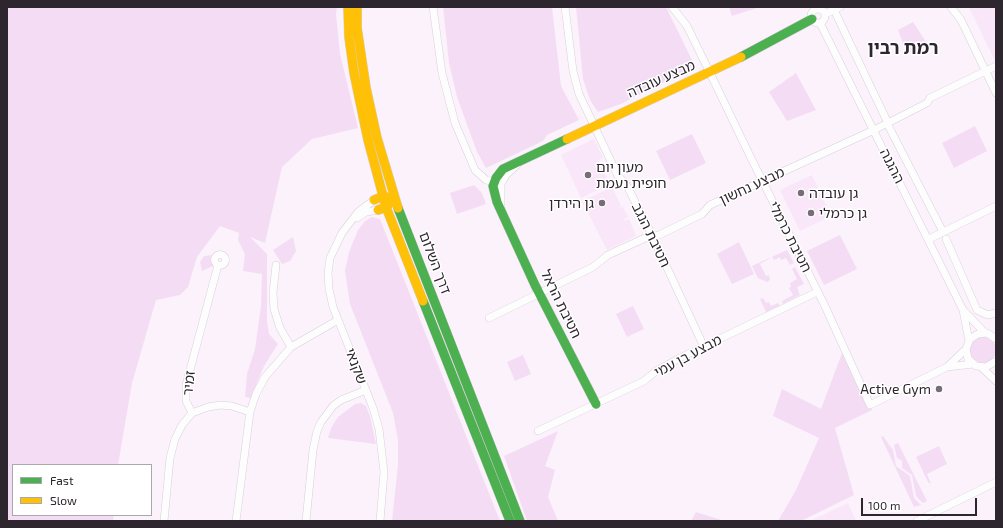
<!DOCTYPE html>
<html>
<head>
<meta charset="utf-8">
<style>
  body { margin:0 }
  #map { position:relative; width:1003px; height:528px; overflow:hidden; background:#fbf2fb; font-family:"Exo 2",sans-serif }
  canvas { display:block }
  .frame { position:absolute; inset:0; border:8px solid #2e262e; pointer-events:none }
  .legend { position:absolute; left:12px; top:464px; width:140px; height:52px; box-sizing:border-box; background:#fff; border:1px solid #aba8ab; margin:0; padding:5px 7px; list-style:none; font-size:12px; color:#2e262e }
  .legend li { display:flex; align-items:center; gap:8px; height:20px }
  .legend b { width:20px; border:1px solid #aba8ab }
  .scale { position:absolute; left:861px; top:498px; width:116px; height:18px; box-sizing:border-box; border:2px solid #2e262e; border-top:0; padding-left:5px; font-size:12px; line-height:14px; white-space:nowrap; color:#2e262e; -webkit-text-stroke:3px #fff; paint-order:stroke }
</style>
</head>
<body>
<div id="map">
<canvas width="1003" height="528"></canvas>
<div class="frame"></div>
<ul class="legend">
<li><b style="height:5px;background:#4caf50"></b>Fast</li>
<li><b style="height:5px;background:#ffc107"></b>Slow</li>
</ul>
<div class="scale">100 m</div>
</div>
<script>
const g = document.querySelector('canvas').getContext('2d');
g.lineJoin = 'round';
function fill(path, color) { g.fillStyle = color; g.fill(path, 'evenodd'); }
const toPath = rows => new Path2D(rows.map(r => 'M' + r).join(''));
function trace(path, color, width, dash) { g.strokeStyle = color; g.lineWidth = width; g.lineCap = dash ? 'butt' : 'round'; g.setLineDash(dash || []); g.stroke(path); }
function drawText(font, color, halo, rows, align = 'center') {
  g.font = font + ' "Exo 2","Noto Sans Hebrew",sans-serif'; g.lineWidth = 3; g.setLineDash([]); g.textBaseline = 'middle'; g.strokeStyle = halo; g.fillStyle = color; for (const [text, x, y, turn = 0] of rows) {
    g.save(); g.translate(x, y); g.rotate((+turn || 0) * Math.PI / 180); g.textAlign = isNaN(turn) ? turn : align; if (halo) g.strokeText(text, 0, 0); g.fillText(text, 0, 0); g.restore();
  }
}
fill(toPath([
  [969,7,996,7,996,60,995,61],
  [594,139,603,158,598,160,610,184,581,198,561,155],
  [812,175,831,216,800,231,780,190],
  [612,187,621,206,618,208,623,207,628,217,624,219,625,221,629,219,636,236,607,250,582,201],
  [848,503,856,521,810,521,825,514]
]), '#f9e6f9');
fill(toPath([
  [7,7,337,7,336,14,340,54,358,128,312,139,282,167,265,243,250,237,267,254,267,321,269,334,278,344,264,366,251,398,245,397,247,374,255,349,261,306,262,274,243,271,245,254,238,240,239,233,220,226,197,257,188,287,180,295,156,300,132,383,118,465,13,465,13,515,114,515,113,521,7,521],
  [443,7,552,7,561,86,579,120,547,135,543,141,486,168,477,152,457,97,449,63],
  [576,7,666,7,693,62,693,67,621,104,598,112,590,100,583,79],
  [729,7,760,7,732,16],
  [913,22,928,45,907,54,898,30],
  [796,73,816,110,787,121,769,92],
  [975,126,987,151,954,168,942,143],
  [692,134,706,163,670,180,656,151],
  [474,185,482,193,486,204,457,214,450,193],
  [372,217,380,219,500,521,392,521,398,465,398,440,393,413,350,304,345,271,349,252,358,230,365,221],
  [840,235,857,269,824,285,807,251],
  [293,237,296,251,290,261,282,264,273,250],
  [739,242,754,274,732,284,717,254],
  [787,250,794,263,790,265,786,258,781,260,780,257,774,260,772,257,760,264,766,276,769,275,770,280,767,282,758,278,752,266],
  [213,255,215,265,202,271,200,262,204,256],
  [795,267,804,284,797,287,800,295,783,304,782,301,793,295,789,288,791,287,790,283,797,279,792,269],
  [763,298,766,303,769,302,771,306,778,303,780,306,766,312,760,299],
  [633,306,644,329,627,337,616,314],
  '970 350a13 13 0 1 1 26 0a13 13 0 1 1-26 0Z',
  [842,353,872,410,835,428,854,495,801,521,778,521,796,490,819,438,773,416,782,389,821,409],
  [523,355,531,374,515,381,507,362],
  [361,403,366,406,370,416,376,444,328,438,331,428,338,417,355,404],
  [558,431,545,466,555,470,548,497,558,521,527,521,504,456],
  [883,436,893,450,896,466,910,476,914,498,921,505,914,507,881,437],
  [898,443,927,501,923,503,916,496,912,475,902,468,902,461,897,458,894,445],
  [939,446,947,464,927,474,931,484,928,482,916,457],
  [696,512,725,521,691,521]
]), '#f4ddf4');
const street = toPath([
  [433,7,442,73,455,123,475,170,486,180,501,184],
  [565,7,573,71,579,94,618,176,626,184,649,229,704,347],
  [672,7,687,26,710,73,751,158,824,304,870,405,947,367,973,364],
  [951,7,961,20,996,93],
  '811 16a7 7 0 1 1 14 0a7 7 0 1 1-14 0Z',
  [825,14,840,7],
  [836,14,886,119],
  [820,23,963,310,969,341],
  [889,127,942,230],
  [374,200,358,212,342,233,330,258,328,273,329,289,333,307,373,408,379,429,384,472,380,521],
  [501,204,501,184,506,175,517,165],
  [357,218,366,212,378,210],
  [929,239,996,206],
  [946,239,977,310,988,315,996,313],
  '214.5 260a5.5 5.5 0 1 1 11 0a5.5 5.5 0 1 1-11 0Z',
  [276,265,273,293,274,309,280,328,291,347],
  [964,311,985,333],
  [489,318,593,267,608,255,645,238,659,235,702,214,710,205,874,130,927,103,930,98,996,66],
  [996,339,987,333,978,334,970,339,966,349,968,359,976,366,986,367,996,361],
  [947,367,966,349],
  [981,367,996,381],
  [192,413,208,407,220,405,232,406,250,412],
  [538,431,644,381,656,371,680,358,817,292],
  [164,521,170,458,175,439,182,425,192,413,186,401,186,385,218,265],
  [236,521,250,412,256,394,265,377,291,347,338,320],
  [306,521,313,450,317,431,321,422,333,406,341,400,366,390],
  [917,521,996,482]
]);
const fast = toPath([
  [741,57,812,19],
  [567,139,503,169,496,178,493,186,497,202,535,285,596,404],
  [398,208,520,521],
  [423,301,510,521]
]);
const slow = toPath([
  [348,7,349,37,354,73,368,140,386,207,423,301],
  [357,7,357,28,366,88,377,138,398,208],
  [567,139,741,57],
  [374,200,383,196,394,199,386,207,378,210]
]);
trace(street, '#d8d0d8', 8);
trace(fast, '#d8d0d8', 10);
trace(slow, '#d8d0d8', 10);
trace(street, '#fefdfe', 7);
trace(fast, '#4caf50', 9);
trace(slow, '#ffc107', 9);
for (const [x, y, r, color] of [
  [588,175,4,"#766d76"],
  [801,193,4,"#766d76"],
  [602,203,4,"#766d76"],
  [811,213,4,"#766d76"],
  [939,389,4,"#766d76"]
]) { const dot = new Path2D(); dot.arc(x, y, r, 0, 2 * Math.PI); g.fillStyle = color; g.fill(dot); trace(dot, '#fff', 1.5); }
drawText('14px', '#2e262e', '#fff', [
  ["מבצע עובדה",661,79,-24],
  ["ההגנה",892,166,63],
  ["מבצע נחשון",752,186,-25],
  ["חטיבת הנגב",651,235,64],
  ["חטיבת כרמלי",790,237,63],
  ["דרך השלום",435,263,69],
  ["חטיבת הראל",561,304,64],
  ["מבצע בן עמי",688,356,-28],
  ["שקנאי",356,366,69],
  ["זמיר",189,383,-84]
]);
drawText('14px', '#2e262e', '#fff', [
  ["מעון יום",596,167],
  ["חופית נעמת",596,183],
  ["גן עובדה",809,193],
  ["גן הירדן",594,203,"right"],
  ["גן כרמלי",819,213],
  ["Active Gym",931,389,"right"]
], 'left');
drawText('bold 18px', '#2e262e', '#fff', [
  ["רמת רבין",903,48]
]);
</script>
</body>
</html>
